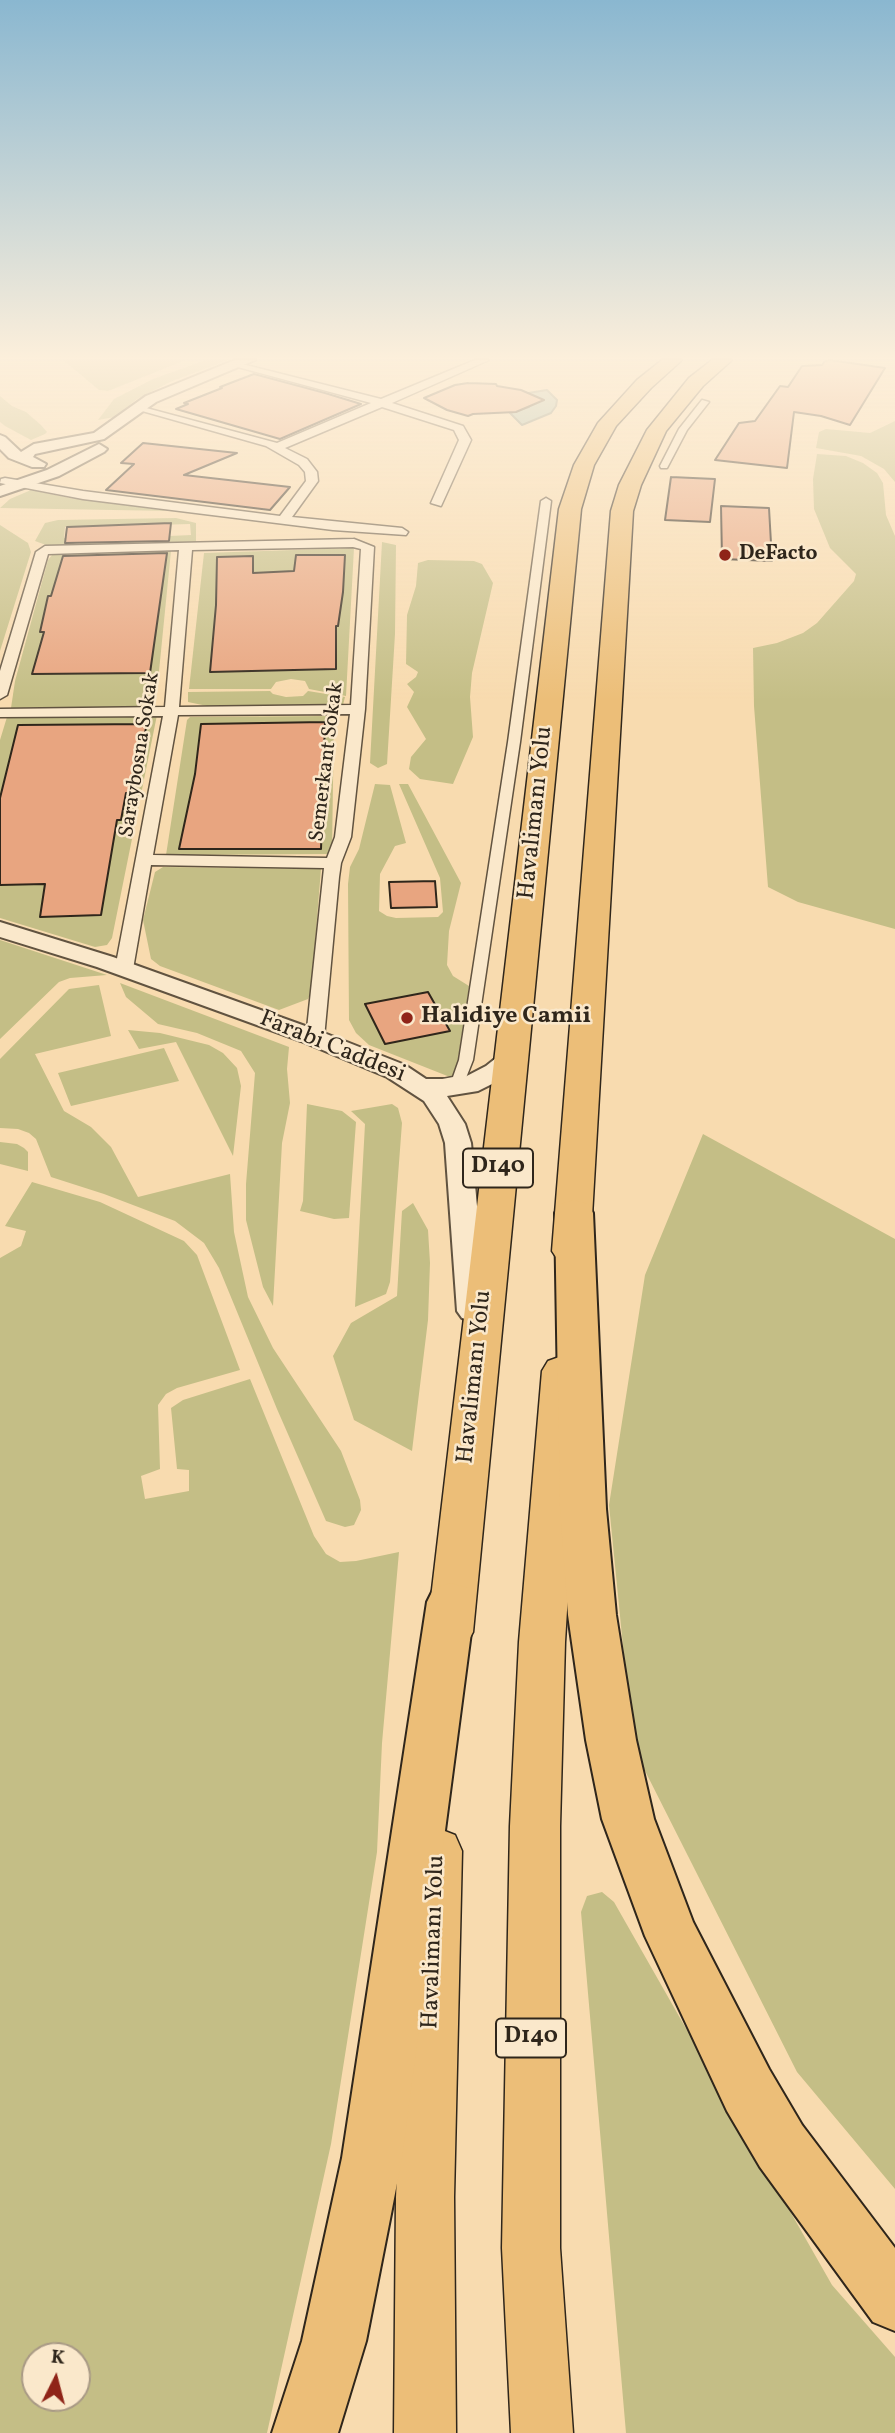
<!DOCTYPE html>
<html>
<head>
<meta charset="utf-8">
<style>
  body { margin:0 }
  #map { position:relative; width:895px; height:2433px; overflow:hidden; background:#f8dbaf; font-family:Vollkorn,serif }
  canvas { display:block }
  .north { position:absolute; left:21px; top:2342px; width:70px; height:70px; box-sizing:border-box; background:#fae8cb; border:2px solid #a99a85; border-radius:50%; rotate:6deg; font-size:19px; font-weight:700; line-height:28px; text-align:center; color:#2f261b }
  .north::after { content:''; display:block; margin:auto; width:24px; height:32px; background:#8f2418; clip-path:polygon(50% 0,100% 100%,50% 72%,0 100%) }
</style>
</head>
<body>
<div id="map">
<canvas width="895" height="2433"></canvas>
<div class="north">K</div>
</div>
<script>
const g = document.querySelector('canvas').getContext('2d');
g.lineJoin = 'round';
function fill(path, color) { g.fillStyle = color; g.fill(path, 'evenodd'); }
const toPath = rows => new Path2D(rows.map(r => 'M' + r).join(''));
function trace(path, color, width, dash) { g.strokeStyle = color; g.lineWidth = width; g.lineCap = dash ? 'butt' : 'round'; g.setLineDash(dash || []); g.stroke(path); }
function drawText(font, color, halo, rows, align = 'center') {
  g.font = font + ' Vollkorn,serif'; g.lineWidth = 5; g.setLineDash([]); g.textBaseline = 'middle'; g.strokeStyle = halo; g.fillStyle = color; for (const [text, x, y, turn = 0] of rows) {
    g.save(); g.translate(x, y); g.rotate((+turn || 0) * Math.PI / 180); g.textAlign = isNaN(turn) ? turn : align; if (halo) g.strokeText(text, 0, 0); g.fillText(text, 0, 0); g.restore();
  }
}
fill(toPath([
  [63,360,186,360,108,391,99,390],
  [205,360,228,360,170,382,137,399,115,417,98,420,114,399,153,379],
  [0,396,12,406,26,412,41,425,47,432,45,434,31,440,5,426,0,422],
  [895,421,895,482,884,469,861,456,816,448,819,432,826,429,870,433],
  [817,454,846,456,863,463,877,473,883,483,886,515,895,536,895,929,798,902,768,887,754,706,753,648,777,643,803,633,817,623,854,581,856,574,830,548,814,509,813,479],
  [31,490,70,498,170,511,0,508,10,499],
  [176,518,196,523,196,542,170,542,169,536,191,535,190,524,156,525,166,536,165,542,128,543,128,538,122,538,121,544,80,545,82,538,100,525,65,527,64,538,75,538,74,545,46,545,35,541,45,523,58,520],
  [0,525,28,543,31,552,0,651],
  [382,542,396,545,395,634,387,764,378,768,370,763],
  [354,548,346,696,309,689,305,681,291,679,276,682,271,689,189,689,204,553],
  [171,551,156,701,133,707,11,708,15,681,48,560,52,555],
  [428,560,474,561,482,564,493,583,472,673,470,697,473,737,453,784,420,779,409,769,411,757,426,739,407,707,414,692,407,684,416,677,418,672,406,664,407,615,416,586,418,563],
  [270,691,273,694,286,697,303,696,308,691,345,697,343,705,339,706,212,707,188,702,188,692],
  [157,715,112,938,107,945,95,947,0,918,0,740,7,717],
  [334,716,332,850,328,854,166,855,187,720,190,717],
  [375,784,390,785,406,843,395,846,380,874,379,911,387,916,396,918,438,917,443,912,440,878,399,784,408,784,461,883,449,931,447,965,453,976,469,986,455,1079,369,1045,356,1033,349,1020,348,884,350,867,359,849],
  [163,867,321,869,311,992,308,999,279,1010,160,966,151,959,143,920,155,872],
  [0,940,107,975,70,978,59,982,0,1039],
  [120,983,289,1047,287,1069,290,1103,282,1143,273,1306,263,1287,246,1220,246,1184,255,1073,241,1051,197,1033,158,1024,126,997],
  [99,985,111,1036,35,1054,64,1111,91,1127,111,1147,138,1197,230,1174,234,1232,248,1297,273,1348,341,1451,360,1500,361,1510,354,1525,345,1527,326,1521,277,1409,219,1268,204,1243,175,1221,104,1194,51,1177,36,1139,29,1133,18,1129,0,1128,0,1059,69,989],
  [128,1030,160,1033,209,1045,223,1053,237,1068,241,1086,233,1156,176,1042,139,1049],
  [164,1048,179,1081,71,1106,58,1073],
  [307,1104,342,1111,356,1122,349,1218,334,1219,300,1211,303,1201],
  [392,1104,398,1108,402,1123,390,1282,386,1294,355,1307,365,1124,351,1111],
  [703,1134,895,1239,895,2189,797,2072,633,1747,609,1505,645,1275],
  [0,1142,17,1144,24,1148,28,1152,28,1171,0,1164],
  [32,1182,100,1202,184,1241,197,1255,240,1370,177,1388,166,1394,158,1405,160,1469,141,1476,145,1499,189,1491,189,1470,177,1469,171,1408,183,1400,250,1379,314,1536,326,1554,340,1562,356,1561,399,1552,382,1743,377,1852,331,2144,267,2433,0,2433,0,1258,21,1246,26,1231,5,1226],
  [77,2356,77,2398,35,2398,35,2356],
  [413,1203,428,1230,430,1263,428,1320,412,1451,354,1420,333,1356,351,1323,397,1296,402,1211],
  [602,1892,614,1902,832,2285,895,2357,895,2433,626,2433,581,1912,587,1896]
]), '#c4be86');
const water = toPath([
  [547,390,557,400,556,406,551,413,522,425,510,413,529,407,528,393,547,390]
]);
fill(water, '#9dbbad');
trace(water, '#717f73', 2);
const building = toPath([
  [830,360,885,368,850,425,821,416,794,412,787,468,715,460,739,423,755,421,780,386,788,387,802,366,822,365,825,361,830,360],
  [254,374,325,393,361,404,280,439,176,409,188,404,184,403,222,388,220,387,254,374],
  [468,383,496,384,497,386,521,390,544,400,516,412,473,414,468,416,447,410,424,398,455,385,468,383],
  [143,443,237,453,184,475,290,487,270,510,106,490,134,464,121,463,143,443],
  [671,477,715,479,710,522,665,520,671,477],
  [721,506,769,508,772,561,722,559,721,506],
  [171,523,169,541,65,543,67,527,171,523],
  [167,553,150,673,32,674,44,632,40,632,48,596,51,596,63,556,167,553],
  [296,555,345,555,343,592,338,626,336,626,336,669,210,672,216,605,217,557,253,556,253,573,294,571,296,555],
  [325,722,321,849,179,849,195,774,201,724,325,722],
  [147,724,131,793,126,793,121,820,117,820,101,915,40,917,45,884,0,885,0,798,18,725,147,724],
  [435,881,437,907,391,908,389,882,435,881],
  [428,992,450,1031,385,1044,365,1004,428,992]
]);
fill(building, '#e8a580');
trace(building, '#2f261b', 2);
const pedestrian = toPath([
  [702,400,709,402,687,430,667,468,661,468,660,466,679,429,702,400],
  [546,498,551,501,520,742,473,1060,464,1083,442,1087,435,1083,437,1080,453,1077,459,1060,508,742,541,501,546,498]
]);
const minor = toPath([
  [475,360,489,360,392,403,463,426,471,440,441,506,431,503,459,440,454,430,382,407,285,448,307,459,317,472,318,481,292,517,402,528,408,532,406,535,333,530,83,499,0,483,1,479,5,478,83,491,280,516,306,481,305,472,299,465,266,446,135,409,135,405,277,443,371,403,234,366,234,362,381,399,475,360],
  [354,539,374,547,365,709,351,837,341,863,339,877,324,1038,315,1044,306,1038,324,868,151,865,133,969,130,973,118,973,115,969,163,716,0,717,0,709,165,707,179,550,48,554,7,695,0,699,0,671,36,552,45,546,354,539],
  [353,547,361,549,351,705,179,707,192,550,353,547],
  [350,714,335,837,327,858,153,855,178,715,350,714]
]);
const tertiary = toPath([
  [235,360,255,360,156,402,104,439,35,454,33,457,46,464,44,467,32,467,9,458,0,449,0,435,5,437,21,452,34,444,94,433,146,396,235,360],
  [99,444,107,449,104,452,59,476,0,496,0,486,47,470,99,444],
  [0,922,113,957,319,1031,405,1065,426,1079,461,1079,486,1066,501,1054,510,1051,519,1054,523,1059,504,1078,478,1091,447,1096,465,1124,471,1143,487,1311,482,1318,472,1321,462,1318,457,1311,445,1143,439,1124,424,1101,387,1077,301,1041,97,967,0,937,0,922]
]);
const trunk = toPath([
  [662,360,682,360,651,388,616,426,594,465,581,509,473,1632,466,1645,450,1651,434,1645,427,1632,559,509,574,465,598,423,637,380,662,360],
  [712,360,732,360,703,386,666,431,641,485,633,511,590,1251,584,1260,571,1264,558,1260,552,1251,611,511,619,485,647,430,689,378,712,360],
  [562,1356,576,1361,582,1371,565,1642,560,1826,560,2248,573,2433,511,2433,502,2248,510,1826,519,1642,542,1371,548,1361,562,1356],
  [437,1828,455,1835,462,1851,454,2197,456,2433,394,2433,396,2197,412,1851,419,1835,437,1828]
]);
const motorway = toPath([
  [574,1200,588,1204,593,1213,606,1509,616,1615,636,1740,654,1819,693,1922,769,2069,802,2125,895,2248,895,2331,873,2322,760,2167,727,2111,645,1936,602,1819,586,1740,568,1615,560,1509,555,1213,560,1204,574,1200],
  [451,1583,468,1588,475,1602,402,2158,366,2341,338,2433,272,2433,302,2341,342,2158,427,1602,434,1588,451,1583]
]);
trace(pedestrian, '#615340', 3);
trace(minor, '#615340', 3);
trace(tertiary, '#615340', 4);
trace(trunk, '#2f261b', 3);
trace(motorway, '#2f261b', 4);
fill(pedestrian, '#fae8cb');
fill(minor, '#fae8cb');
fill(tertiary, '#fae8cb');
fill(trunk, '#ecbe78');
fill(motorway, '#ecbe78');
const sky = g.createLinearGradient(0, 0, 0, 701);
sky.addColorStop(0, '#8ab7d0');
sky.addColorStop(0.51, '#fcefdb');
sky.addColorStop(1, '#fcefdb00');
g.fillStyle = sky;
g.fillRect(0, 0, 895, 701);
for (const [x, y, r, color] of [
  [725,555,7,"#8f2418"],
  [407,1018,7,"#8f2418"]
]) { const dot = new Path2D(); dot.arc(x, y, r, 0, 2 * Math.PI); g.fillStyle = color; g.fill(dot); trace(dot, '#fae8cb', 2.5); }
drawText('bold 21px', '#2f261b', '#fae8cb', [
  ["DeFacto",739,555]
], 'left');
drawText('21px', '#2f261b', '#fae8cb', [
  ["Saraybosna Sokak",141,755,-81],
  ["Semerkant Sokak",328,762,-83]
]);
for (const [x, y, w] of [
  [498,1168,70],
  [531,2038,70]
]) { const box = new Path2D(); box.roundRect(x - w / 2, y - 19.5, w, 39, 5); g.fillStyle = '#fae8cb'; g.fill(box); trace(box, '#2f261b', 2); }
drawText('bold 23px', '#2f261b', null, [
  ["D140",498,1168],
  ["D140",531,2038]
]);
drawText('24px', '#2f261b', '#fae8cb', [
  ["Havalimanı Yolu",537,813,-84],
  ["Farabi Caddesi",332,1048,22],
  ["Havalimanı Yolu",476,1377,-84],
  ["Havalimanı Yolu",435,1942,-88]
]);
drawText('bold 24px', '#2f261b', '#fae8cb', [
  ["Halidiye Camii",421,1018]
], 'left');
</script>
</body>
</html>
